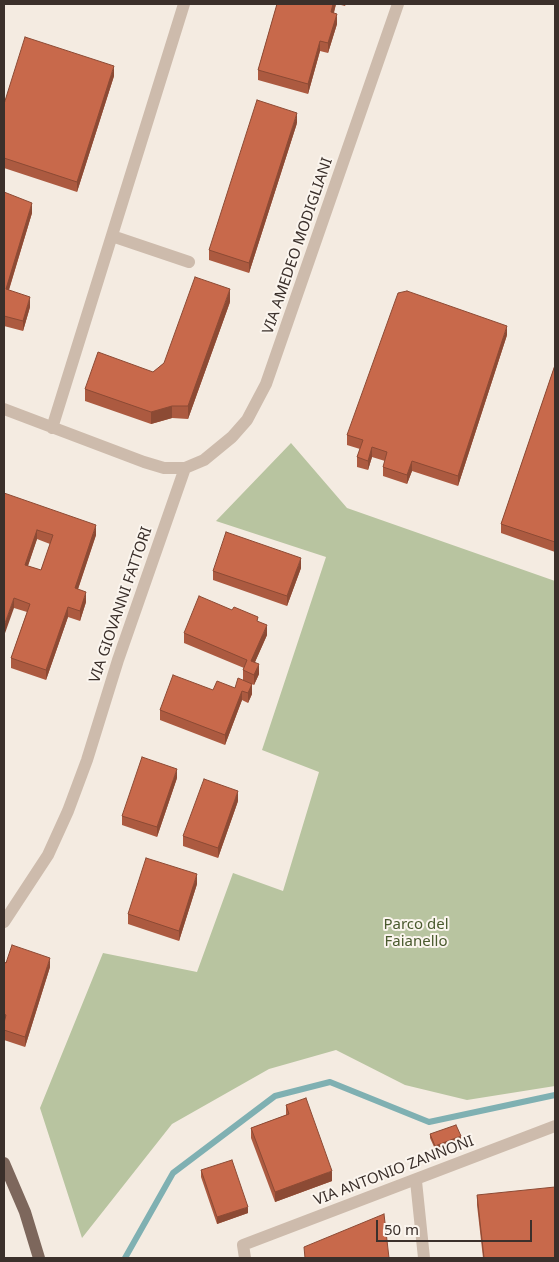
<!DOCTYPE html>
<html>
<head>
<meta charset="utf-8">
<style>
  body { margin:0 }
  #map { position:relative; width:559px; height:1262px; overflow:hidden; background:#f4ebe1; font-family:"Noto Sans",sans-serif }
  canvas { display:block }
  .frame { position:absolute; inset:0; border:5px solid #3b302b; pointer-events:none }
  .scale { position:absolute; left:376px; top:1220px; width:156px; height:22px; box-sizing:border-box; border:2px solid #3b302b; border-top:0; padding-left:6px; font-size:15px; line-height:18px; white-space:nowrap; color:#3b302b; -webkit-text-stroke:4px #fbf5ee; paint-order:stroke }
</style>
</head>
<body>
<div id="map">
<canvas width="559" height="1262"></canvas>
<div class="frame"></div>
<div class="scale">50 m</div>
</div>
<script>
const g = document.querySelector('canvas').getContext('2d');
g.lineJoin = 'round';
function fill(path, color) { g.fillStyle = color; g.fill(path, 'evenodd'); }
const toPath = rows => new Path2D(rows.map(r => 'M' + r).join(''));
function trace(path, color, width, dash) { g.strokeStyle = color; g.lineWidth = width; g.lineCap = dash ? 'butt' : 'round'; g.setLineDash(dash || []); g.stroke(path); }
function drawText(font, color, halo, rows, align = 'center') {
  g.font = font + ' "Noto Sans",sans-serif'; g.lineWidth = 4; g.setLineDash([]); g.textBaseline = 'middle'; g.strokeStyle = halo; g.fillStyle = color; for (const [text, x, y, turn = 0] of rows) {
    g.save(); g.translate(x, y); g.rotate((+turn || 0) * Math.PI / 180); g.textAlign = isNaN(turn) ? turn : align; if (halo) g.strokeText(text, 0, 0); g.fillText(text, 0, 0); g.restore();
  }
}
fill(toPath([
  [291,443,347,508,555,581,555,1086,467,1100,405,1085,336,1050,269,1069,172,1124,82,1238,40,1108,103,953,197,972,233,873,283,891,319,772,262,750,326,557,216,521]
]), '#b8c4a0');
trace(toPath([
  [125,1258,173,1173,275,1096,330,1082,429,1122,555,1095]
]), '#7fb0b2', 6);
trace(toPath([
  [112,236,189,262],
  [4,409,144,462,164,468,185,468,118,660,87,760,68,811,48,855,4,922],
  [52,428,184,4],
  [185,468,204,460,232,437,247,420,266,384,398,4],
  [416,1181,424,1258],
  [245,1258,243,1245,555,1126]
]), '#cdbbac', 12);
trace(toPath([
  [4,1163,25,1212,39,1258]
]), '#7d675c', 12);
fill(toPath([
  [277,4,336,4,334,13,337,24,328,53,320,51,308,94,258,80,258,70],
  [337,4,346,4,345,6],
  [114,76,77,192,4,168,4,104],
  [297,123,249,273,209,260,209,250],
  [4,192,32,213,9,290,30,307,23,331,4,326],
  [230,302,188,419,172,418,151,424,85,401,85,389,153,372,164,363],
  [507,335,458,486,412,471,407,484,383,476,383,467,385,461,372,457,368,470,357,467,357,457,360,449,347,445,347,435],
  [555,365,555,552,501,533,501,524],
  [4,493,96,535,78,589,86,602,80,621,68,617,46,680,11,668,11,658,27,612,14,608],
  [37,539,50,544,41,570,28,566],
  [301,568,287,606,213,580,213,571],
  [184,633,267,635,255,662,259,674,254,685,252,684,252,694,248,703,242,700,225,745,160,720,160,710,213,690,235,688,243,680,243,670,244,668,184,643],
  [177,778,157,837,122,825,122,816],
  [238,801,218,858,183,846,183,836],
  [197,884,179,941,128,924,128,914],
  [4,962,50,967,25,1047,4,1040],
  [286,1105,332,1181,275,1202,251,1138,251,1128,286,1115],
  [430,1134,461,1140,435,1149,430,1138],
  [201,1170,248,1213,217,1224,201,1177],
  [477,1195,555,1258,483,1258,477,1205]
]), '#ac5a40');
fill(toPath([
  [333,4,336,4,331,22,331,12],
  [337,14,337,24,328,53,328,43],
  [320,41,320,51,308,94,308,84],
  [114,66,114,76,77,192,77,182],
  [297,113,297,123,249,273,249,263],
  [32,203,32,213,6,299,6,289],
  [230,289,230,302,188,419,188,406],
  [30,297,30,307,23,331,23,321],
  [507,326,507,335,458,486,458,476],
  [172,406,172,418,151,424,151,412],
  [372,447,372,457,368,470,368,461],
  [412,461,412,471,407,484,407,475],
  [96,525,96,535,75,598,75,588],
  [37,530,37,539,25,574,25,565],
  [301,558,301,568,287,606,287,596],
  [86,592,86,602,80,621,80,611],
  [14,598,14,608,4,636,4,626],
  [68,607,68,617,46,680,46,670],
  [267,625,267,635,251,671,251,661],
  [259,664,259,674,254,685,254,675],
  [252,684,252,694,248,703,248,693],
  [242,691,242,700,225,745,225,735],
  [177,769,177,778,157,837,157,827],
  [238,791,238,801,218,858,218,848],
  [197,874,197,884,179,941,179,931],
  [50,958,50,967,25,1047,25,1037],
  [461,1136,461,1140,435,1149,435,1146],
  [332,1171,332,1181,275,1202,275,1192],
  [248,1207,248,1213,217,1224,217,1217]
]), '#8c4a34');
const building = toPath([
  [277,4,333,4,331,12,337,14,328,43,320,41,308,84,258,70,277,4],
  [25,37,114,66,77,182,4,158,4,104,25,37],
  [257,100,297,113,249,263,209,250,257,100],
  [4,192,32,203,6,289,30,297,23,321,4,316,4,192],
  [195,277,230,289,188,406,172,406,151,412,85,389,98,352,153,372,164,363,195,277],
  [407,291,507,326,458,476,412,461,407,475,383,467,387,452,372,447,368,461,357,457,363,440,347,435,398,293,407,291],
  [555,365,555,542,501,524,555,365],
  [4,493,96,525,75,588,86,592,80,611,68,607,46,670,11,658,30,604,14,598,4,626,4,493],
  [37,530,53,535,41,570,25,565,37,530],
  [226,532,301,558,287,596,213,571,226,532],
  [199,596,232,610,234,607,258,617,257,621,267,625,251,661,259,664,254,675,243,670,247,660,184,633,199,596],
  [173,675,213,690,217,681,235,688,238,678,252,684,248,693,242,691,225,735,160,710,173,675],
  [142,757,177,769,157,827,122,816,142,757],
  [204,779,238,791,218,848,183,836,204,779],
  [146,858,197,874,179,931,128,914,146,858],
  [12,945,50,958,25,1037,4,1030,4,1023,6,1015,4,1014,4,962,6,963,12,945],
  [306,1098,332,1171,275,1192,251,1128,289,1114,286,1105,306,1098],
  [456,1125,461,1136,435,1146,430,1134,456,1125],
  [232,1160,248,1207,217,1217,201,1170,232,1160],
  [555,1187,555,1258,484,1258,477,1195,555,1187],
  [384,1214,389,1258,305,1258,304,1247,384,1214]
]);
fill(building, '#c8694b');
trace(building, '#8c4a34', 1);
drawText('15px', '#3b302b', '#fbf5ee', [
  ["VIA AMEDEO MODIGLIANI",298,246,-71],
  ["VIA GIOVANNI FATTORI",121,605,-71],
  ["VIA ANTONIO ZANNONI",394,1171,-21]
]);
drawText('15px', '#4a5a2e', '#fbf5ee', [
  ["Parco del",416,925],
  ["Faianello",416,942]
]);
</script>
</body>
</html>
